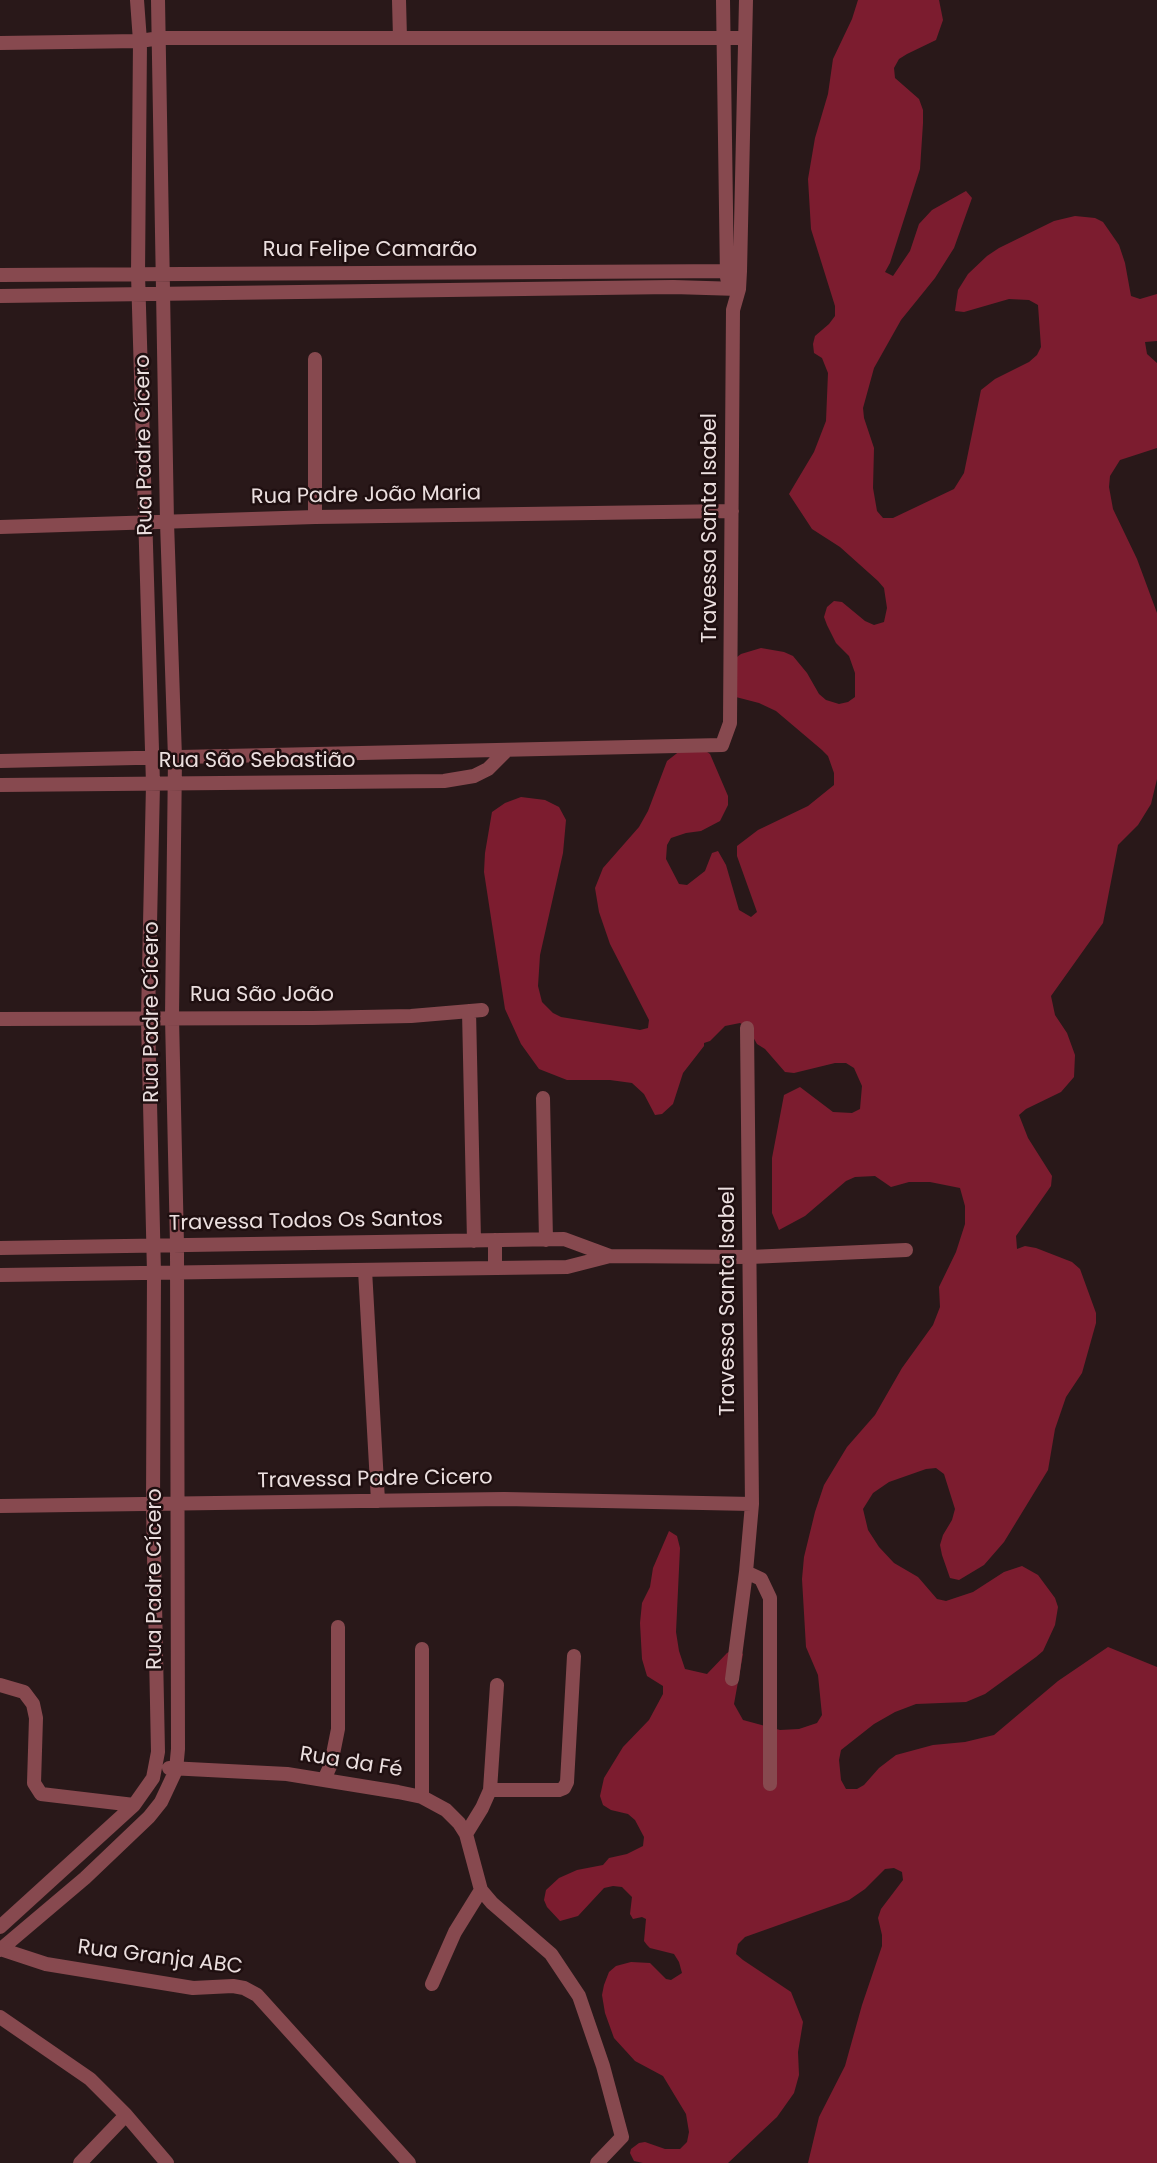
<!DOCTYPE html>
<html>
<head>
<meta charset="utf-8">
<style>
  body { margin:0 }
  canvas { display:block; background:#291819 }
</style>
</head>
<body>
<canvas width="1157" height="2163"></canvas>
<script>
const g = document.querySelector('canvas').getContext('2d');
g.lineJoin = 'round';
function fill(path, color) { g.fillStyle = color; g.fill(path, 'evenodd'); }
const toPath = rows => new Path2D(rows.map(r => 'M' + r).join(''));
function trace(path, color, width, dash) { g.strokeStyle = color; g.lineWidth = width; g.lineCap = dash ? 'butt' : 'round'; g.setLineDash(dash || []); g.stroke(path); }
function drawText(font, color, halo, rows, align = 'center') {
  g.font = font + ' Poppins,sans-serif'; g.lineWidth = 5; g.setLineDash([]); g.textBaseline = 'middle'; g.strokeStyle = halo; g.fillStyle = color; for (const [text, x, y, turn = 0] of rows) {
    g.save(); g.translate(x, y); g.rotate((+turn || 0) * Math.PI / 180); g.textAlign = isNaN(turn) ? turn : align; if (halo) g.strokeText(text, 0, 0); g.fillText(text, 0, 0); g.restore();
  }
}
fill(toPath([
  [858,0,939,0,943,20,936,40,907,54,899,59,894,68,895,78,919,99,923,110,923,123,920,169,890,263,885,272,893,276,910,251,919,224,932,210,966,191,972,198,954,248,935,278,901,320,874,368,863,408,864,418,874,448,873,488,877,511,883,518,893,518,954,489,964,473,981,390,995,379,1029,362,1037,355,1041,347,1038,305,1029,300,1009,299,964,312,955,311,958,290,968,274,987,256,999,248,1054,221,1075,216,1095,218,1103,222,1119,245,1125,263,1131,296,1140,299,1157,294,1157,341,1145,342,1147,354,1157,363,1157,448,1120,460,1110,476,1109,487,1113,509,1137,559,1157,613,1157,779,1151,804,1138,825,1118,845,1103,923,1051,996,1055,1015,1067,1033,1075,1055,1074,1077,1061,1092,1026,1109,1019,1115,1028,1138,1052,1176,1051,1186,1016,1236,1017,1249,1025,1246,1036,1248,1072,1262,1080,1269,1096,1313,1096,1323,1082,1373,1066,1397,1055,1429,1048,1470,1004,1542,984,1565,959,1580,950,1578,942,1555,940,1545,943,1535,952,1520,955,1509,944,1474,936,1468,926,1469,889,1482,873,1493,863,1509,868,1530,879,1547,894,1563,918,1577,937,1599,946,1601,973,1592,1004,1572,1022,1566,1038,1575,1055,1598,1058,1607,1055,1625,1043,1651,1036,1657,985,1694,966,1702,916,1704,895,1712,874,1724,841,1750,839,1760,841,1780,846,1789,857,1789,864,1785,879,1768,896,1755,933,1745,965,1742,994,1735,1058,1681,1108,1647,1157,1667,1157,2163,808,2163,819,2117,845,2066,862,2005,882,1946,882,1935,878,1918,881,1909,903,1880,902,1872,894,1868,885,1869,865,1889,849,1900,745,1937,738,1944,736,1954,743,1960,791,1992,803,2022,798,2052,799,2075,794,2093,777,2117,728,2163,643,2163,634,2161,630,2153,631,2149,639,2143,645,2142,665,2149,680,2149,687,2142,689,2132,686,2114,663,2076,635,2061,614,2038,605,2013,602,1995,604,1985,609,1972,616,1966,631,1962,650,1963,666,1979,671,1980,682,1973,679,1962,674,1954,650,1948,647,1945,644,1941,646,1919,642,1917,633,1919,630,1914,632,1897,622,1887,613,1886,604,1888,578,1916,560,1921,547,1907,544,1900,546,1890,559,1878,577,1870,603,1865,609,1858,627,1854,643,1846,644,1837,635,1820,628,1814,611,1810,603,1805,600,1796,604,1778,623,1747,649,1720,663,1694,663,1686,647,1676,642,1659,640,1623,642,1603,650,1587,653,1568,669,1531,677,1536,680,1548,676,1632,679,1651,685,1669,707,1674,727,1653,736,1648,743,1654,734,1704,743,1720,780,1730,799,1729,817,1723,822,1715,818,1675,806,1647,802,1579,804,1557,815,1512,824,1485,847,1447,875,1415,902,1368,933,1325,940,1307,939,1287,956,1252,965,1224,965,1206,960,1188,930,1182,909,1182,891,1187,875,1176,855,1177,846,1181,805,1216,779,1230,772,1213,772,1158,784,1095,800,1087,833,1112,852,1113,860,1109,862,1086,854,1068,846,1063,835,1063,794,1073,785,1072,765,1049,757,1044,748,1028,740,1023,725,1026,710,1041,704,1043,704,1046,683,1073,673,1104,662,1114,655,1115,644,1094,632,1083,610,1080,567,1080,539,1069,521,1044,505,1009,484,872,485,853,492,812,505,803,521,797,545,800,559,807,566,820,563,853,540,955,538,986,542,1002,553,1013,561,1017,640,1030,648,1028,649,1020,610,944,599,912,595,888,603,868,639,827,648,811,667,761,690,743,697,745,710,754,728,796,728,805,720,821,701,831,686,833,671,838,667,845,666,859,679,884,687,885,705,871,712,853,718,851,726,865,739,910,751,917,757,912,737,856,737,846,758,830,808,806,834,785,834,773,828,756,822,750,776,711,759,703,732,696,733,660,741,654,761,648,784,652,793,656,807,673,819,694,826,700,839,704,848,702,855,697,855,673,849,656,836,643,827,625,824,617,827,607,834,601,842,602,865,621,874,625,884,622,887,608,884,588,878,581,840,547,812,529,789,494,814,452,826,421,828,373,822,358,814,353,813,344,815,336,829,324,835,316,835,306,811,229,808,179,815,138,828,94,833,59,852,19]
]), '#7c1c2f');
trace(toPath([
  [399,0,400,38],
  [723,0,727,278],
  [0,43,140,41,160,38,745,38],
  [0,275,740,271],
  [0,296,673,287,739,289],
  [315,517,315,359],
  [0,527,315,517,732,511],
  [0,761,722,745,730,723,733,310,739,289,740,271,746,0],
  [0,785,444,781,474,776,488,769,506,751],
  [469,1011,474,1241],
  [0,1019,313,1018,411,1016,482,1010],
  [543,1098,546,1240],
  [0,1248,564,1239,610,1256],
  [495,1268,495,1240],
  [365,1270,378,1501],
  [0,1275,567,1267,610,1256,750,1257,906,1250],
  [0,1506,504,1499,752,1504],
  [746,1572,761,1579,770,1598,770,1784],
  [732,1679,746,1572,752,1504,747,1028],
  [0,1685,24,1692,33,1704,36,1718,34,1783,41,1794,134,1805],
  [169,1768,287,1774,398,1792,422,1797,446,1810,459,1823,466,1834,481,1890,455,1932,432,1984],
  [324,1780,331,1764,338,1729,338,1627],
  [490,1790,559,1790,564,1788,567,1782,574,1656],
  [422,1797,422,1649],
  [466,1834,482,1808,490,1790,497,1685],
  [481,1890,492,1903,551,1954,579,1996,603,2066,622,2137,597,2163],
  [0,1927,134,1805,153,1778,158,1752,153,1505,154,1273,148,1018,153,784,138,274,140,41,137,0],
  [0,1949,46,1964,193,1988,233,1986,244,1988,257,1995,409,2163],
  [0,1950,85,1878,149,1817,161,1802,176,1770,178,1749,177,1245,172,1017,175,758,167,522,158,0],
  [0,2017,90,2079,126,2115,167,2163],
  [80,2163,126,2115]
]), '#87494f', 14);
drawText('21px', '#ebdfdf', '#1f0f10', [
  ["Rua Felipe Camarão",370,251],
  ["Rua Padre Cícero",145,445,-91],
  ["Rua Padre João Maria",366,496,-1],
  ["Travessa Santa Isabel",711,528,-90],
  ["Rua São Sebastião",257,762],
  ["Rua São João",262,996],
  ["Rua Padre Cícero",153,1012,-90],
  ["Travessa Todos Os Santos",306,1222,-1],
  ["Travessa Santa Isabel",729,1301,-90],
  ["Travessa Padre Cicero",375,1480,-1],
  ["Rua Padre Cícero",156,1579,-90],
  ["Rua da Fé",351,1763,9],
  ["Rua Granja ABC",160,1958,7]
]);
</script>
</body>
</html>
